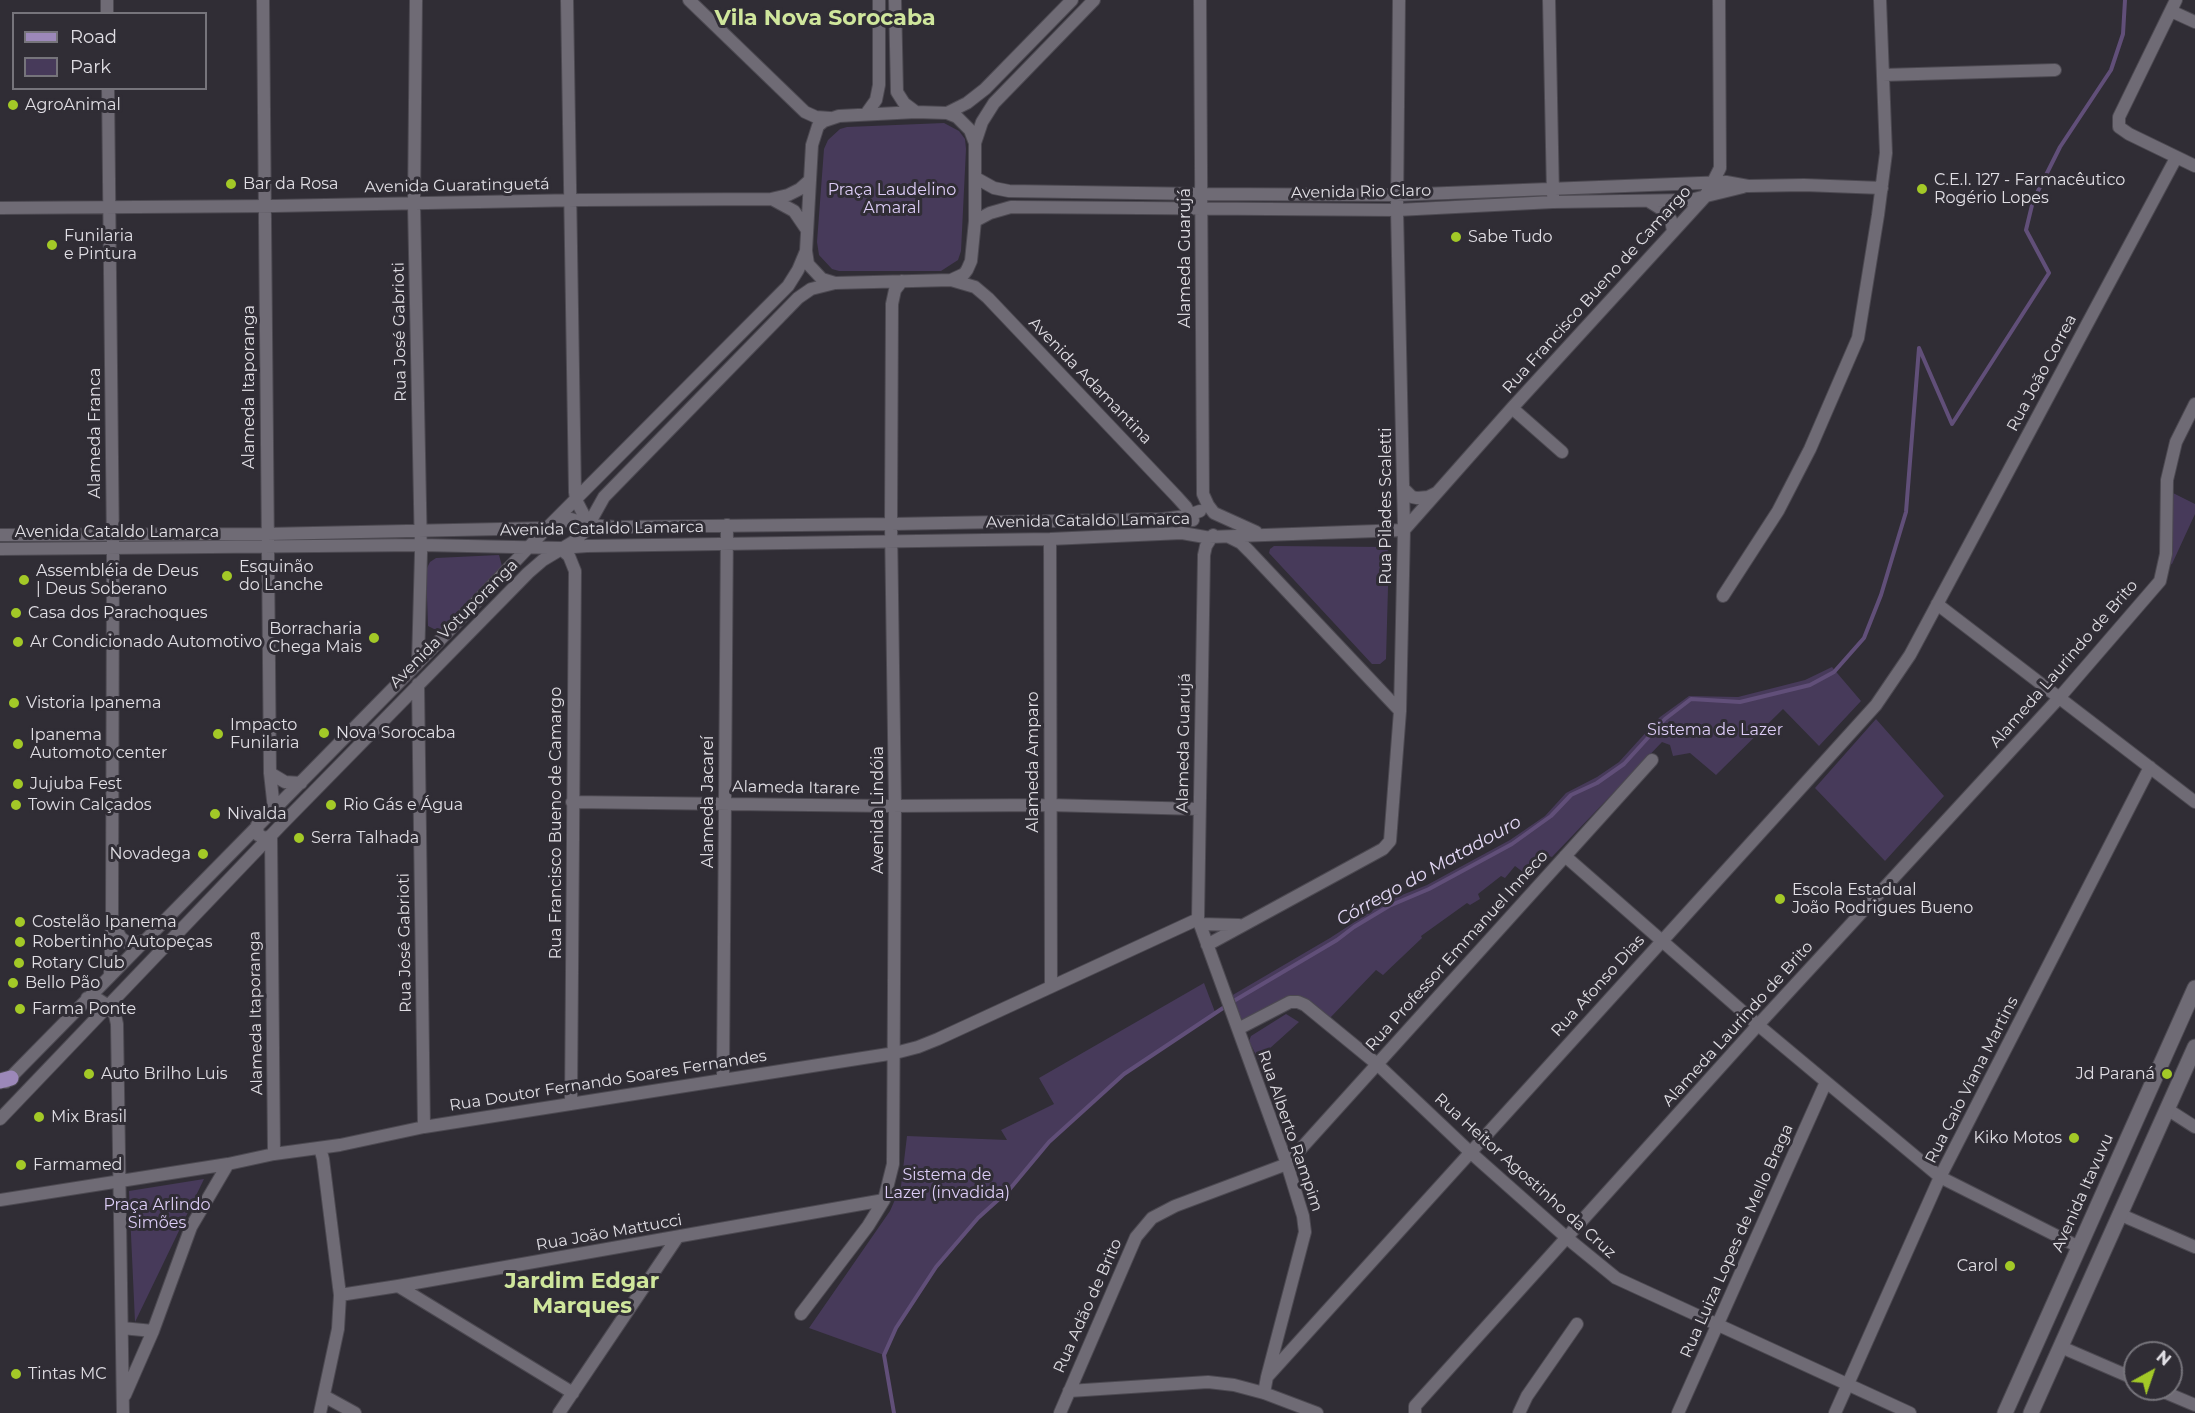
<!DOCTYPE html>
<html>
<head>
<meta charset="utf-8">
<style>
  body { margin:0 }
  #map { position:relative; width:2195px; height:1413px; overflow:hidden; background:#302d35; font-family:Montserrat,sans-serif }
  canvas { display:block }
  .legend { position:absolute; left:12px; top:12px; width:195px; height:78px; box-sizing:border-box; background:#302d35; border:2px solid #76747b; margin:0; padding:8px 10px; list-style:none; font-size:18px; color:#e0dee4 }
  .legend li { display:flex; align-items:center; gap:12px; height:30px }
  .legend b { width:30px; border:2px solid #76747b }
  .north { position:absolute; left:2123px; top:1341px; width:60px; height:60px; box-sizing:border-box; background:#302d35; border:2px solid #76747b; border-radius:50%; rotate:40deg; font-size:16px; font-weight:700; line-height:24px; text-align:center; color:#e0dee4 }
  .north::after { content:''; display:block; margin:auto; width:21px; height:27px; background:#a3c927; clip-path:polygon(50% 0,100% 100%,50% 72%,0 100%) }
</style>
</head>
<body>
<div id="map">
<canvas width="2195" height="1413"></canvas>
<ul class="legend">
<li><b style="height:8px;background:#9c88b9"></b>Road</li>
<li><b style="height:16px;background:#473a5a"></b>Park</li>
</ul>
<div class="north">N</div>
</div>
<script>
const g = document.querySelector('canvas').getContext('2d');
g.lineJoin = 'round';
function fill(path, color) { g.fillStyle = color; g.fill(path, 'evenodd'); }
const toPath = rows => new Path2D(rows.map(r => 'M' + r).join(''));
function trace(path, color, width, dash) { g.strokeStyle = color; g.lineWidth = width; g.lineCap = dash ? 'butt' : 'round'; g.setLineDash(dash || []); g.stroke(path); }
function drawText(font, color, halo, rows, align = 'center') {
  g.font = font + ' Montserrat,sans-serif'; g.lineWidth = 6; g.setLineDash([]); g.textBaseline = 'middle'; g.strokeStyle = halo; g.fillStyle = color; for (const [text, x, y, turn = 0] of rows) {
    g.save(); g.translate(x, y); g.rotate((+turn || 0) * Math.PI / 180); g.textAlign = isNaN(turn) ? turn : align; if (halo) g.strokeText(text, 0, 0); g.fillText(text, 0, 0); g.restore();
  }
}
fill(toPath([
  [944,123,959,131,965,139,966,149,961,251,958,260,941,271,839,271,832,269,819,255,817,242,824,149,828,140,840,129,847,127],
  [2173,493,2195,504,2195,514,2172,564,2169,565],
  [1274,546,1385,547,1389,552,1386,659,1380,664,1372,664,1269,553,1270,549],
  [499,555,502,566,441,629,434,629,428,626,426,570,430,562,436,558],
  [1832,667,1861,701,1819,746,1783,709,1716,775,1690,753,1673,756,1670,745,1662,742,1552,857,1546,855,1527,875,1515,866,1505,878,1501,876,1478,894,1480,899,1470,905,1467,903,1421,936,1422,938,1383,975,1376,970,1329,1019,1307,1000,1244,1020,1240,1018,1231,996,1330,938,1387,901,1427,885,1510,840,1545,816,1566,793,1597,777,1619,762,1660,717,1689,696,1738,697,1805,680],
  [1876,719,1944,796,1885,861,1815,788],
  [1204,983,1215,1012,1124,1073,1049,1142,1009,1190,976,1220,936,1267,896,1328,884,1355,809,1328,890,1211,901,1186,907,1136,1007,1140,1001,1130,1054,1104,1039,1078],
  [1286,1014,1299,1022,1258,1059,1249,1041,1251,1036],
  [204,1179,135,1322,129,1191]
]), '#473a5a');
trace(toPath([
  [1232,1002,1337,940,1354,927,1389,906,1429,889,1512,844,1551,816,1571,795,1597,783,1624,764,1665,719,1691,699,1740,702,1810,685,1834,672,1864,638,1881,595,1906,512,1919,348,1952,424,2049,273,2026,230,2033,201,2060,147,2111,70,2123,34,2125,0],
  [894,1413,884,1355,896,1328,936,1267,978,1218,1009,1190,1049,1142,1124,1074,1226,1006]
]), '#614f79', 4);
const minor = toPath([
  [107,0,107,14],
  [263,0,270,773,274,809,277,813],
  [416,0,414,204,421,553,418,663],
  [567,0,575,492,576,500,589,525],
  [689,0,805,112,816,117,830,118],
  [895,0,897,92,904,103,916,112],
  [1200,0,1203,494,1208,505,1214,513,1256,532],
  [1549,0,1553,195],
  [2176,0,2119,117,2119,127,2129,134,2195,166],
  [2171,11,2195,22],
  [1883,75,2055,70],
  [108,88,113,549,112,921,110,975],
  [916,112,947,113,957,117,970,130,975,143,975,221,971,261,967,270,964,274,951,280,835,283,822,279,808,264,806,251,812,145,818,126,824,121,839,116,916,112],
  [947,113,967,103,985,89,1072,0],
  [866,114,876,100,879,85,879,0],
  [975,143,982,122,994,103,1094,0],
  [976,178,994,188,1009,191,1201,194,1397,195,1726,182,1748,186,1804,185,1882,188],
  [772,199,794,211,807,230],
  [1650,202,1666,212,1671,220,1673,231],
  [0,208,274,206,581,200,771,199,788,195,800,189,810,180],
  [975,221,990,213,1011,207,1397,210,1553,202,1690,200,1743,187],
  [951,280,975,287,988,298,1177,497,1186,507,1193,520],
  [1512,408,1562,452],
  [1403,488,1412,497,1417,498,1428,497,1436,493],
  [0,535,267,534,547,528,571,519,589,525,616,527,891,524,1163,519,1186,516,1200,511],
  [1213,535,1206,546,1204,555,1198,919,1287,1164,1303,1216,1305,1232,1267,1377,1264,1393],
  [1209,537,1404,530,1512,408,1704,198,1713,182,1720,168,1719,0],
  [1229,537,1241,543,1250,552,1400,711],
  [1050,539,1051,986],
  [560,548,569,556,575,571,571,1103],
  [0,549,421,545,560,548,587,546,1050,539,1182,533,1205,537],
  [1723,596,1778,511,1810,449,1858,338,1878,215,1886,153,1880,0],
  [1937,604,2195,802],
  [418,684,424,1127],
  [270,773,285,782,301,783],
  [572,802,889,806,1049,805,1199,809],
  [257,825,258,835,265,838,271,836,274,1154],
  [1565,856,1758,1025,1940,1177,2079,1247],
  [112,922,121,938,128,943,134,944,143,941],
  [1200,924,1239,925],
  [1207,945,1383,849,1390,841,1400,711,1404,530,1397,210,1399,0],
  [87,998,96,998,107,1005,115,1015,117,1024,123,1413],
  [1238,1029,1290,1002,1298,1002,1305,1005,1377,1064,1470,1152,1567,1238,1616,1278,1910,1413],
  [723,1079,727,525],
  [6,1082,418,663,547,528,788,286,798,270,806,251],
  [2167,1109,2195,1127],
  [0,1119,281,825,528,573,543,560,573,542,585,531,604,497,798,298,811,289,835,283],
  [320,1148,323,1159,340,1295,338,1329,320,1413],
  [0,1200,228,1164,274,1154,340,1145,424,1127,895,1053,918,1047,938,1039,1198,919],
  [2119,1214,2195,1247],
  [398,1286,573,1393],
  [340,1295,398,1286,884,1200],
  [801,1314,868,1226,884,1200,893,1164,895,806,891,524,892,304,895,290,902,281],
  [122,1328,153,1331],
  [2061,1347,2135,1379],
  [1267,1377,1876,705,1910,655,2176,158],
  [2157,1389,2195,1405],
  [1069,1391,1208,1382,1234,1385,1264,1393,1317,1413],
  [125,1395,153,1331,191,1227,228,1164],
  [324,1396,355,1413],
  [559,1413,677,1238],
  [1060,1413,1136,1237,1152,1218,1175,1206,1287,1164,1652,760],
  [1415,1413,1415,1406,1758,1025,2059,698,2160,581,2166,554,2167,480,2176,442,2195,404],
  [1519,1413,1527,1396,1577,1324],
  [1678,1413,1826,1082],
  [1835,1413,1940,1177,2150,767]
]);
const secondary = toPath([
  [2005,1413,2195,988],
  [2031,1413,2195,1047]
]);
const primary = toPath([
  [0,1081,11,1078]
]);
trace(minor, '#4c4951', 14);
trace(secondary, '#4c4951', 17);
trace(primary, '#4c4951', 17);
trace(minor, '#6f6b75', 12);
trace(secondary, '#6f6b75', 15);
trace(primary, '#9c88b9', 15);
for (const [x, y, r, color] of [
  [13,105,6,"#a3c927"],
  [231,184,6,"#a3c927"],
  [1922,189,6,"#a3c927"],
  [1456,237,6,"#a3c927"],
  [52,245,6,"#a3c927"],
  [227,576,6,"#a3c927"],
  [24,580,6,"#a3c927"],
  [16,613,6,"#a3c927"],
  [374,638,6,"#a3c927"],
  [18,642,6,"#a3c927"],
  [14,703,6,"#a3c927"],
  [324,733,6,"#a3c927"],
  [218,734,6,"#a3c927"],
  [18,744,6,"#a3c927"],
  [18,784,6,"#a3c927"],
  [16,805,6,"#a3c927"],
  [331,805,6,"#a3c927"],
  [215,814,6,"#a3c927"],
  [299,838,6,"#a3c927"],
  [203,854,6,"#a3c927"],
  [1780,899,6,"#a3c927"],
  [20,922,6,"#a3c927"],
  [20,942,6,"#a3c927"],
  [19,963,6,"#a3c927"],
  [13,983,6,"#a3c927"],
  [20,1009,6,"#a3c927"],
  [89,1074,6,"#a3c927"],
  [2167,1074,6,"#a3c927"],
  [39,1117,6,"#a3c927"],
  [2074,1138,6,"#a3c927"],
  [21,1165,6,"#a3c927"],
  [2010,1266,6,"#a3c927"],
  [16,1374,6,"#a3c927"]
]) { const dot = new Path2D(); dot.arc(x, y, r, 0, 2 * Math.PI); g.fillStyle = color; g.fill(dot); trace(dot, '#302d35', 2); }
drawText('16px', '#e0dee4', '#302d35', [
  ["AgroAnimal",25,105],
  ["C.E.I. 127 - Farmacêutico",1934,180],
  ["Rogério Lopes",1934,198],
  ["Bar da Rosa",243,184],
  ["Funilaria",64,236],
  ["e Pintura",64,254],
  ["Sabe Tudo",1468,237],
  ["Esquinão",239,567],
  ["do Lanche",239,585],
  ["Assembléia de Deus",36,571],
  ["| Deus Soberano",36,589],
  ["Casa dos Parachoques",28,613],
  ["Borracharia",362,629,"right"],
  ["Chega Mais",362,647,"right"],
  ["Ar Condicionado Automotivo",30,642],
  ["Vistoria Ipanema",26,703],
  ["Impacto",230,725],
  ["Funilaria",230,743],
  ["Nova Sorocaba",336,733],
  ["Ipanema",30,735],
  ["Automoto center",30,753],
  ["Jujuba Fest",30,784],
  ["Towin Calçados",28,805],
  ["Rio Gás e Água",343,805],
  ["Nivalda",227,814],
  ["Serra Talhada",311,838],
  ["Novadega",191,854,"right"],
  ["Escola Estadual",1792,890],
  ["João Rodrigues Bueno",1792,908],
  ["Costelão Ipanema",32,922],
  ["Robertinho Autopeças",32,942],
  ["Rotary Club",31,963],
  ["Bello Pão",25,983],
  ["Farma Ponte",32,1009],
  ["Auto Brilho Luis",101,1074],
  ["Jd Paraná",2155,1074,"right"],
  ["Mix Brasil",51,1117],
  ["Kiko Motos",2062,1138,"right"],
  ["Farmamed",33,1165],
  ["Carol",1998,1266,"right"],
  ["Tintas MC",28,1374]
], 'left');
drawText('16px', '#e0dee4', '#302d35', [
  ["Avenida Guaratinguetá",457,186,-1],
  ["Avenida Rio Claro",1361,192,-1],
  ["Alameda Guarujá",1185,258,-90],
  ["Rua Francisco Bueno de Camargo",1597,290,-48],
  ["Rua José Gabrioti",400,332,-91],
  ["Rua João Correa",2042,373,-62],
  ["Avenida Adamantina",1090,381,46],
  ["Alameda Itaporanga",249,387,-90],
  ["Alameda Franca",95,433,-90],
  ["Rua Pilades Scaletti",1386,506,-90],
  ["Avenida Cataldo Lamarca",1088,521,-1],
  ["Avenida Cataldo Lamarca",602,529,-1],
  ["Avenida Cataldo Lamarca",117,532],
  ["Avenida Votuporanga",454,624,-45],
  ["Alameda Laurindo de Brito",2064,664,-49],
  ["Alameda Guarujá",1184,743,-89],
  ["Alameda Amparo",1033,762,-90],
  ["Alameda Itarare",796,788,1],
  ["Alameda Jacareí",708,802,-90],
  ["Avenida Lindóia",878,810,-90],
  ["Rua Francisco Bueno de Camargo",556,823,-90],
  ["Rua José Gabrioti",405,943,-91],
  ["Rua Professor Emmanuel Inneco",1457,951,-48],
  ["Rua Afonso Dias",1598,986,-48],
  ["Alameda Itaporanga",256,1013,-91],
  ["Alameda Laurindo de Brito",1738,1024,-48],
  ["Rua Caio Viana Martins",1972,1080,-63],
  ["Rua Doutor Fernando Soares Fernandes",608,1081,-9],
  ["Rua Alberto Rampim",1290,1131,71],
  ["Rua Heitor Agostinho da Cruz",1525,1176,42],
  ["Avenida Itavuvu",2083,1193,-66],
  ["Rua João Mattucci",609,1233,-10],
  ["Rua Luiza Lopes de Mello Braga",1737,1241,-66],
  ["Rua Adão de Brito",1088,1306,-66]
]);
drawText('16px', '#dcccf6', '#302d35', [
  ["Praça Laudelino",892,190],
  ["Amaral",892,208],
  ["Sistema de Lazer",1715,730],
  ["Sistema de",947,1175],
  ["Lazer (invadida)",947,1193],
  ["Praça Arlindo",157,1205],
  ["Simões",157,1223]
]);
drawText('italic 18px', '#e4d9f6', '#302d35', [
  ["Córrego do Matadouro",1429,871,-29]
]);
drawText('bold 22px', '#cfe69c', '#302d35', [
  ["Vila Nova Sorocaba",825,19],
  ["Jardim Edgar",582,1282],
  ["Marques",582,1307]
]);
</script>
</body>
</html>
